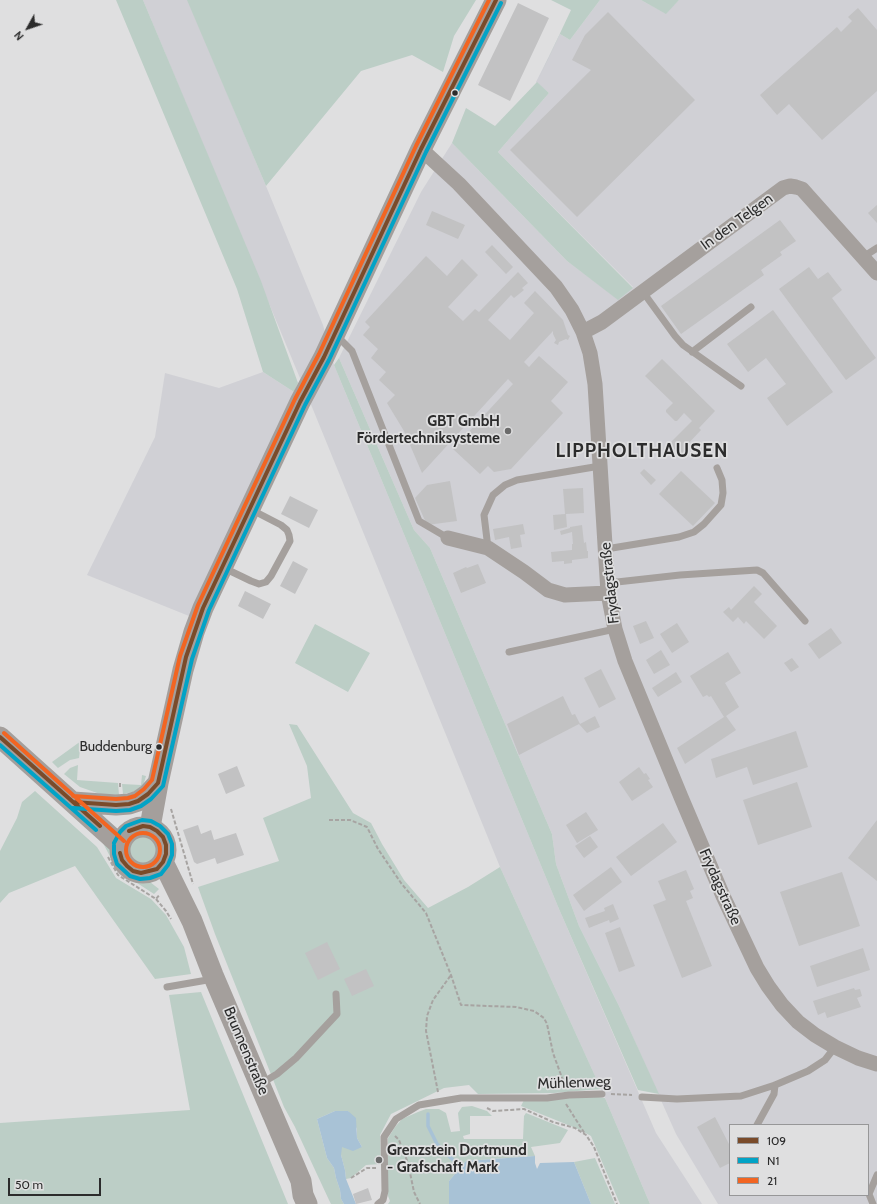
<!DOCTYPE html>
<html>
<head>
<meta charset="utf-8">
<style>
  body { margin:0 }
  #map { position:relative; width:877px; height:1204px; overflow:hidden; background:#dfdfe0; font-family:Cabin,sans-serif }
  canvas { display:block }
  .legend { position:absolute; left:729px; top:1124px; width:140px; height:72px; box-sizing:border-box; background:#dfdfe0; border:1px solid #979798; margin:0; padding:5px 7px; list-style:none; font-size:12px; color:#2c2c2c }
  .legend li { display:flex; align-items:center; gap:8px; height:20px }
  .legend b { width:20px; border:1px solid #979798 }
  .north { position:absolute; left:8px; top:8px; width:40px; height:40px; -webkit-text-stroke:3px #dfdfe0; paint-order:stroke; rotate:230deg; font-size:11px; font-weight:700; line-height:16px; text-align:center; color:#2c2c2c }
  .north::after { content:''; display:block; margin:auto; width:14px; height:18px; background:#2c2c2c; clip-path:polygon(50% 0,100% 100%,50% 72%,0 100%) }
  .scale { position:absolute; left:8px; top:1178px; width:93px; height:18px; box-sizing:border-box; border:2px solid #2c2c2c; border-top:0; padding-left:5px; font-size:12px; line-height:14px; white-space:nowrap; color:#2c2c2c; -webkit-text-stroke:3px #dfdfe0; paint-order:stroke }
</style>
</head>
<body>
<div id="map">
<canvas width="877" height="1204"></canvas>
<ul class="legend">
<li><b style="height:5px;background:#7a4b2a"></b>109</li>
<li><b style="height:5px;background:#02a3c6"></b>N1</li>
<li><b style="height:5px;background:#f26522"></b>21</li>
</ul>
<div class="north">N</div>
<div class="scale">50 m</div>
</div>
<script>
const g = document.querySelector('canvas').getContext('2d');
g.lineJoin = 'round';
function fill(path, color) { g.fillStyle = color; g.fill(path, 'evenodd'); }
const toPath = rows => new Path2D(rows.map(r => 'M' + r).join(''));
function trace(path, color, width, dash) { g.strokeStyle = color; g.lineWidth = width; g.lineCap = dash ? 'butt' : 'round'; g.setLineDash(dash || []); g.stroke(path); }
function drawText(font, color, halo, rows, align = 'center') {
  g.font = font + ' Cabin,sans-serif'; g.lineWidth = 3.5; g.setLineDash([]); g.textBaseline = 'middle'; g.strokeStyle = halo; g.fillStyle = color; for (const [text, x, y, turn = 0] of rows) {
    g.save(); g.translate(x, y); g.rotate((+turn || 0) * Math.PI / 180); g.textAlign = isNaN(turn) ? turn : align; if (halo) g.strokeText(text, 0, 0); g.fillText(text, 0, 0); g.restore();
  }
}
fill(toPath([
  [143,0,188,0,266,186,323,325,334,365,559,909,656,1133,702,1204,650,1204,605,1098,500,867,312,407],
  [600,0,641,0,665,13,679,0,877,0,877,1204,718,1204,676,1134,619,1006,579,926,556,864,552,834,430,548,414,530,339,358,421,192,452,143,567,261,618,299,633,287,498,152,549,93,536,82,560,34,570,40],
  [730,1125,868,1125,868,1195,730,1195],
  [263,372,294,392,189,616,87,575,155,437,165,373,219,388]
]), '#d0d0d5');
fill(toPath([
  [116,0,143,0,261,281,298,383,294,392,263,372,237,289],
  [187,0,476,0,454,36,443,72,412,55,361,71,266,186],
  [551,0,600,0,570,40,560,34,537,82,549,93,498,152,633,288,618,300,567,261,452,143,466,108,495,126,537,82,571,10],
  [641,0,679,0,666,14],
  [339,358,414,530,430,548,552,834,556,864,579,926,619,1006,659,1094,638,1090,559,909,334,365],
  [315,624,370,653,348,692,295,663],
  [289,724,297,725,353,813,371,823,382,844,404,880,428,908,468,887,500,867,601,1089,554,1093,478,1094,469,1085,444,1088,391,1114,380,1135,381,1164,366,1165,351,1178,346,1179,345,1170,341,1155,341,1147,362,1147,357,1138,357,1129,348,1111,335,1111,317,1119,327,1158,334,1168,336,1178,340,1190,341,1199,344,1204,331,1204,329,1200,295,1127,284,1107,215,934,198,887,279,861,263,818,311,798,307,766],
  [81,741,79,758,70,760,58,768,52,762],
  [78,765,77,780,118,783,119,795,100,794,80,787,64,774,70,768],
  [142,775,146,776,144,783,140,788,133,792,123,794,122,784,141,785],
  [35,791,97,847,116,878,151,899,166,915,184,947,191,974,155,979,75,866,9,893,0,903,0,851,17,818,22,802],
  '127 850a17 17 0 1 1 34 0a17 17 0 1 1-34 0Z',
  [103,843,113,847,115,859,122,871,132,878,150,882,159,889,154,894,117,870],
  [201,992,288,1204,0,1204,0,1123,190,1110,169,995],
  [591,1096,605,1098,650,1204,620,1204,591,1136,578,1129,521,1106,524,1100],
  [472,1106,487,1111,492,1116,470,1116,470,1134,463,1136,464,1139,523,1139,524,1116,526,1113,568,1130,560,1143,531,1147,535,1156,466,1161,449,1181,449,1204,388,1204,390,1201,388,1196,388,1138,395,1127,402,1119,418,1112,426,1109,439,1109,446,1113,451,1132,460,1131,458,1113,462,1107],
  [595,1158,615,1204,591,1204,574,1162]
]), '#bccec6');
fill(toPath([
  [335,1111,348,1111,356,1118,357,1138,362,1147,353,1151,342,1147,341,1155,345,1170,346,1179,356,1204,344,1204,341,1199,340,1190,336,1178,334,1168,327,1158,317,1119],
  [535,1156,535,1163,537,1169,540,1163,574,1162,591,1204,449,1204,449,1181,466,1161]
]), '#a8c2d6');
trace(toPath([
  [428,1114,428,1126,437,1144,460,1167]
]), '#a8c2d6', 3.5);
fill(toPath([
  [518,3,549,18,510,101,478,85],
  [858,8,877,30,877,91,822,140,789,104,777,115,760,95,837,27,841,32,852,21,848,17],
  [608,12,695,100,577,217,510,150,591,70,572,60,585,35],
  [877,205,877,223,868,213],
  [432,211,465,225,458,239,426,225],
  [780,220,796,241,780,252,782,255,761,270,764,275,681,334,661,306],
  [492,245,513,267,506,274,485,252],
  [426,256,447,276,462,259,478,275,448,307,463,321,475,309,479,312,518,272,528,283,522,288,524,290,514,298,511,295,488,320,510,340,534,313,524,303,535,291,563,320,568,335,570,336,568,340,566,339,559,342,558,345,554,343,556,340,553,334,553,331,524,362,529,367,539,356,568,382,551,401,563,413,511,469,494,472,488,466,480,474,453,449,513,384,508,379,422,473,404,431,387,403,395,395,379,380,386,372,371,358,378,349,363,335,370,327,365,322],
  [809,267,818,279,828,272,842,290,832,298,876,358,846,380,779,289],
  [773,310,833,392,787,426,767,398,786,384,766,358,748,372,727,344],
  [662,359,715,411,699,428,701,430,686,446,687,448,681,455,669,444,692,421,684,413,677,421,675,421,666,412,666,410,673,403,645,376],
  [644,469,656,480,651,485,640,473],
  [681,471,715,503,693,526,659,494],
  [450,481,457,521,427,525,415,498,427,485],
  [583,488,584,513,566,514,567,527,554,530,553,515,565,514,563,489],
  [290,496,318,510,309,528,281,514],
  [523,524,525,534,520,535,522,547,511,549,509,537,495,540,493,529],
  [582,525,584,543,586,542,587,551,588,551,588,558,572,560,572,563,564,564,564,561,552,562,551,552,572,550,572,544,573,544,572,532,561,535,560,531,570,528,570,527],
  [293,561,308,569,295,594,280,586],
  [478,564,486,583,461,593,453,573,466,567,467,568],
  [754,586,762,594,754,602,777,626,764,639,746,621,744,624,738,617,733,622,723,612,729,607,731,610],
  [245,591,271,604,263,619,238,606],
  [646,621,654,638,640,644,633,626],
  [677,623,689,642,672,653,660,634],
  [831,628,842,643,819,659,808,644],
  [661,650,670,665,654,674,646,660],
  [728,652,741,673,725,683,739,707,726,716,736,730,685,764,677,748,724,717,711,696,709,697,707,695,703,697,690,676],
  [792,658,799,667,791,672,784,663],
  [601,669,616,699,599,708,584,678],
  [676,672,682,682,658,697,652,688],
  [563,696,572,715,575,714,580,724,595,716,600,727,587,733,579,724,519,755,507,724],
  [796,731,808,767,753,785,747,767,716,778,711,759],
  [237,766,245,786,226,794,218,774],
  [639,767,644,774,646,773,650,779,648,780,653,787,632,801,619,782],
  [797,782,812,827,758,845,743,800],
  [586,812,598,830,577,843,566,825],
  [877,820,877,881,848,858],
  [663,823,677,842,631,876,616,857],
  [198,825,201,834,211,830,214,840,236,833,244,855,217,864,215,858,197,864,194,862,183,830],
  [590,836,598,847,584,858,575,846],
  [611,867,622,882,584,911,573,895],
  [686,870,694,889,690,891,693,898,686,901,712,966,682,978,653,905,666,900,658,881],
  [842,872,860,926,799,946,780,892],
  [613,904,619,919,610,923,609,920,589,928,585,918,605,911,604,908],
  [620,927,635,966,619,972,605,933],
  [327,942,340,969,318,980,305,953],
  [863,948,870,970,817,987,810,966],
  [366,969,374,986,352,996,344,979],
  [854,988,855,990,860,989,862,996,857,998,861,1007,827,1018,825,1012,818,1015,813,1001],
  [715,1117,730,1146,730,1163,720,1168,697,1127],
  [368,1188,372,1200,356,1204,353,1194]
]), '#c2c2c3');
trace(toPath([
  [120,783,120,789],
  [171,809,193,884],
  [329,820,350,820,367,827,378,849,401,883,426,913,451,975,461,1005,516,1007,534,1011,544,1018,547,1024,553,1053,565,1086],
  [108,857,118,875,156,899,160,894],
  [156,899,166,911,171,919],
  [438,1092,426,1031,427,1016,433,1000,451,975],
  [611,1094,632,1095],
  [566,1104,585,1134],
  [487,1108,493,1111,524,1109,553,1122,575,1128,586,1135,594,1147,617,1204],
  [395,1136,399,1140,408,1163,414,1192,420,1204],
  [351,1178,367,1168,376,1168]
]), '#a7a4a2', 2, [4, 2]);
trace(toPath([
  [863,257,877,248],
  [643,292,675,336,683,345,741,386],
  [336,335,352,351,419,521,448,538],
  [692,352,751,307],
  [488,548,484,515,493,495,505,485,517,480,600,466],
  [606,549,679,537,694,532,704,524,721,505,723,493,722,480,717,468],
  [224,568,251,581,259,584,266,582,271,576,290,541,289,535,287,530,281,525,252,510],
  [608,583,680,575,757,570,763,573,805,621],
  [509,652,615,629],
  [167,987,213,979],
  [262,1083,277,1074,296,1058,337,1014,336,994],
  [642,1097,677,1099,741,1096,775,1085,808,1071,825,1060,835,1047],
  [757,1125,774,1094,775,1085],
  [378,1204,383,1200,385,1191,384,1137,396,1119,419,1105,461,1098,547,1098,569,1095,602,1094],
  [873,1204,869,1194,877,1175]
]), '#a5a09d', 7);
trace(toPath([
  [421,149,459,184,556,287,572,310,583,332,590,353,595,384,608,593,615,629,625,661,681,797,723,896,757,968,768,986,782,1005,798,1022,815,1035,835,1047,858,1058,877,1064],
  [583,332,602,322,783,188,790,186,796,187,802,189,877,273],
  [448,538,488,548,524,572,548,590,565,595,608,593]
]), '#a5a09d', 15);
trace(toPath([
  [0,737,120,845],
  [73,802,116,805,129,804,138,801,148,794,158,783],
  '120 850a23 23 0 1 1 46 0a23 23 0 1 1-46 0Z',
  [150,827,158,783,183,670,194,632,203,608,300,402,324,357,421,149,496,0],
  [163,862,192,921,213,975,301,1181,303,1195,307,1204]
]), '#a49f9c', 21);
trace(toPath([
  [0,737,100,826],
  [73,802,116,805,129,804,138,801,148,794,158,783,186,657,203,608,300,402,324,357,421,149,496,0],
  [120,853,122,860,127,866,133,871,141,873,157,869,163,862,166,854,166,845,163,837,157,831,150,827,143,826,129,831]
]), '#7a4b2a', 4);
trace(toPath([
  [0,745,96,830],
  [73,808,116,811,130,810,141,806,151,799,163,786,192,659,209,610,305,405,329,360,426,152,501,3],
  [114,845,114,854,117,864,130,876,140,879,150,878,161,874,168,865,172,855,172,844,168,834,160,826,151,821,142,820,126,826,120,832,114,843]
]), '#02a3c6', 4);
trace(toPath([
  [4,733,124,841],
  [73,796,116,799,128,798,135,796,144,789,152,780,180,656,198,605,295,399,319,354,416,146,489,0],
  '126 850a17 17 0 1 1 34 0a17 17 0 1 1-34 0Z'
]), '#f26522', 4);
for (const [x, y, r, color] of [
  [455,93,3.5,"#2c2c2c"],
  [508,431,4,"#6b6b6b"],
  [159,747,3.5,"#2c2c2c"],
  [379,1160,4,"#6b6b6b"]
]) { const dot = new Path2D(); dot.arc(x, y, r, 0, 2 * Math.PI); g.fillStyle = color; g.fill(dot); trace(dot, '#dfdfe0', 1.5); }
drawText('14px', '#2c2c2c', '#dfdfe0', [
  ["Buddenburg",152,747]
], 'right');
drawText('15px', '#2c2c2c', '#dfdfe0', [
  ["In den Telgen",737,222,-36],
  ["Frydagstraße",610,583,-96],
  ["Frydagstraße",720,887,66],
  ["Brunnenstraße",246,1051,67],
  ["Mühlenweg",574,1083,-2]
]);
drawText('bold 15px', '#2c2c2c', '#dfdfe0', [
  ["GBT GmbH",500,422],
  ["Fördertechniksysteme",500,439],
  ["Grenzstein Dortmund",387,1151,"left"],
  ["- Grafschaft Mark",387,1168,"left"]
], 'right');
g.letterSpacing = '1px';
drawText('bold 19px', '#2c2c2c', '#dfdfe0', [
  ["LIPPHOLTHAUSEN",642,451]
]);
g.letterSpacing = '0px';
</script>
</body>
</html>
